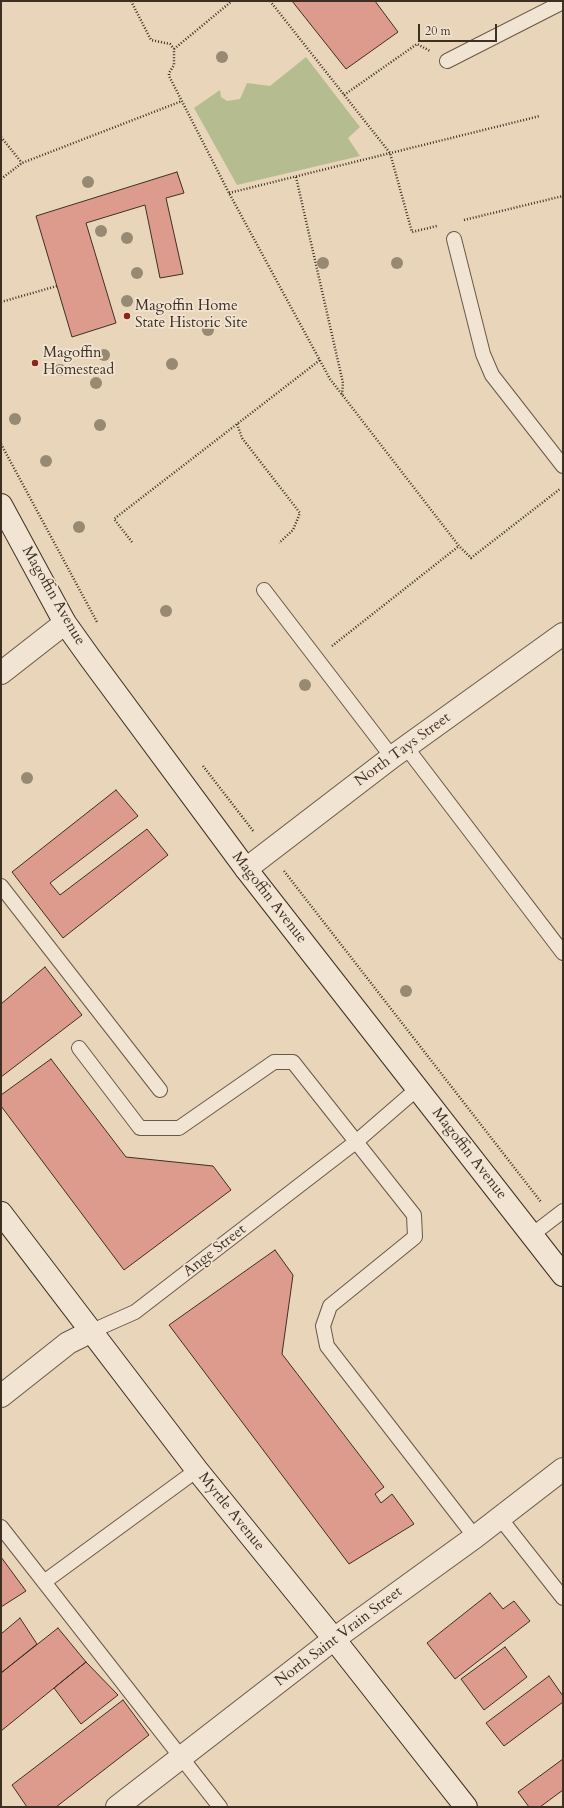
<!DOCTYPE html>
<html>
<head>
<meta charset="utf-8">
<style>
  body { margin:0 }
  #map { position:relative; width:564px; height:1808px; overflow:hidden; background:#e9d5ba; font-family:Cardo,serif }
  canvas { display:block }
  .frame { position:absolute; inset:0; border:2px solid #3e2f23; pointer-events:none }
  .scale { position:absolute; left:418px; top:24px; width:79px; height:18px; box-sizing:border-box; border:2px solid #3e2f23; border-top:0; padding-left:5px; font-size:12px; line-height:14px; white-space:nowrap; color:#3e2f23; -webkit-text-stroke:3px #f1e4d2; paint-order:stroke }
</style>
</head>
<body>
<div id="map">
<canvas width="564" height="1808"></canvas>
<div class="frame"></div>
<div class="scale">20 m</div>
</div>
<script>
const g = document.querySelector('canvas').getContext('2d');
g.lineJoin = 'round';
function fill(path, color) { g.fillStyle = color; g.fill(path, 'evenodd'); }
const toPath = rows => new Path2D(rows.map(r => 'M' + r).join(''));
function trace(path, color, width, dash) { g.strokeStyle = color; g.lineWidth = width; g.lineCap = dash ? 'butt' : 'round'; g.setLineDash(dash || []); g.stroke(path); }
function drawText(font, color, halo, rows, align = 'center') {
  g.font = font + ' Cardo,serif'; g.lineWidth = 3.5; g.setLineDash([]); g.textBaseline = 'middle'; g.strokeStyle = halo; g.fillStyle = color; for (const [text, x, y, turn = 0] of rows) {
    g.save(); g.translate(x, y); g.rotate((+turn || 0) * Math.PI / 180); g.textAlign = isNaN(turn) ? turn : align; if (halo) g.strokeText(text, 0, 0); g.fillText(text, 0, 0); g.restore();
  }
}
fill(toPath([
  [306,57,360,127,348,138,360,156,237,185,194,108,220,90,221,97,227,101,240,99,247,83,270,86]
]), '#b5bd90');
const building = toPath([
  [292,1,375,1,398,32,346,69,292,1],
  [177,172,184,193,166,198,183,274,160,278,145,205,86,223,116,323,72,337,36,216,177,172],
  [116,790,138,816,50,883,60,895,147,829,168,855,63,938,12,872,116,790],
  [45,967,82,1015,1,1077,1,1004,45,967],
  [51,1059,126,1157,213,1166,231,1190,124,1270,1,1106,1,1095,51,1059],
  [275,1250,293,1275,282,1354,384,1487,375,1494,381,1503,392,1494,414,1524,349,1564,169,1325,275,1250],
  [1,1557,26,1591,1,1607,1,1557],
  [490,1593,503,1609,514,1601,530,1621,455,1679,427,1643,490,1593],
  [20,1618,37,1644,1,1673,1,1634,20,1618],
  [58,1628,86,1662,1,1731,1,1673,58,1628],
  [505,1647,527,1677,484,1710,461,1679,505,1647],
  [86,1662,118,1695,81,1724,54,1688,86,1662],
  [549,1676,563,1696,563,1702,504,1746,486,1723,549,1676],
  [123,1700,149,1735,56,1807,27,1807,12,1785,123,1700],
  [563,1759,563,1790,540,1807,529,1807,518,1792,563,1759]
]);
fill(building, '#dc9b8d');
trace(building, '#3e2f23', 1);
const lane = toPath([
  [447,61,563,2],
  [454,239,483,354,492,375,563,466],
  [264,590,392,757],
  [406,747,563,953],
  [1,886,160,1090],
  [79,1048,140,1128,179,1128,274,1062,293,1062,414,1215,415,1237,330,1306,323,1326,327,1346,475,1537],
  [533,1234,563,1211],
  [92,1331,135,1312,357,1141,417,1089],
  [500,1518,563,1598],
  [1,1527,220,1807],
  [44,1582,197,1470]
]);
const street = toPath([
  [1,673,65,623],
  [246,869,392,757,563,634],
  [1,1396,68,1343,92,1331],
  [117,1807,334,1639,475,1537,563,1469]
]);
const secondary = toPath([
  [1,505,65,623,90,658,246,869,563,1275],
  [1,1213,197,1470,334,1639,466,1807]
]);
trace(lane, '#695849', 16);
trace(street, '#695849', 24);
trace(secondary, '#3e2f23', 24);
trace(toPath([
  [131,1,151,40,170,44,174,49,174,65,169,73,169,76,229,193,330,379,459,546,471,558,560,489],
  [270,1,390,153,412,232,437,226],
  [174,49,232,1],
  [344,95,417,44,430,51],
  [1,137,22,163],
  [296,177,343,383,342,395],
  [1,179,22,163,182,101],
  [229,193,540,116],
  [464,220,563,196],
  [1,302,57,286],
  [237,424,242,438,300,513,293,530,279,543],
  [1,444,97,622],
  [132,542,114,519,320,360],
  [332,646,459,546],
  [203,766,254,832],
  [284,871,541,1202]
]), '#3e2f23', 2.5, [1, 2]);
trace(lane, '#f1e4d2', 14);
trace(street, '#f1e4d2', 22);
trace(secondary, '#f1e4d2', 22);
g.fillStyle = '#988973';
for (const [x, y] of [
  [222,57],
  [88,182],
  [101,231],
  [127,238],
  [323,263],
  [397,263],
  [137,273],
  [127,301],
  [208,330],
  [104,355],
  [172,364],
  [60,370],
  [96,383],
  [15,419],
  [100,425],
  [46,461],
  [79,527],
  [166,611],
  [305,685],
  [27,778],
  [406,991]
]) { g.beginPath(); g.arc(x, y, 6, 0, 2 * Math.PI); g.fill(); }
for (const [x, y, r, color] of [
  [127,316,4,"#8f2418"],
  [35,363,4,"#8f2418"]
]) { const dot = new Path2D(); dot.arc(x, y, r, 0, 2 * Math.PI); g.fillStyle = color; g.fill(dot); trace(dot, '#f1e4d2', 1.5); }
drawText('15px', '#3e2f23', '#f1e4d2', [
  ["Magoffin Home",135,307],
  ["State Historic Site",135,324],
  ["Magoffin",43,354],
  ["Homestead",43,371]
], 'left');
drawText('15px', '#3e2f23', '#f1e4d2', [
  ["Magoffin Avenue",53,596,60],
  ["North Tays Street",403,750,-36],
  ["Magoffin Avenue",269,898,52],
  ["Magoffin Avenue",469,1154,52],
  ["Ange Street",215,1251,-38],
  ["Myrtle Avenue",231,1512,51],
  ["North Saint Vrain Street",339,1637,-37]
]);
</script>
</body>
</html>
